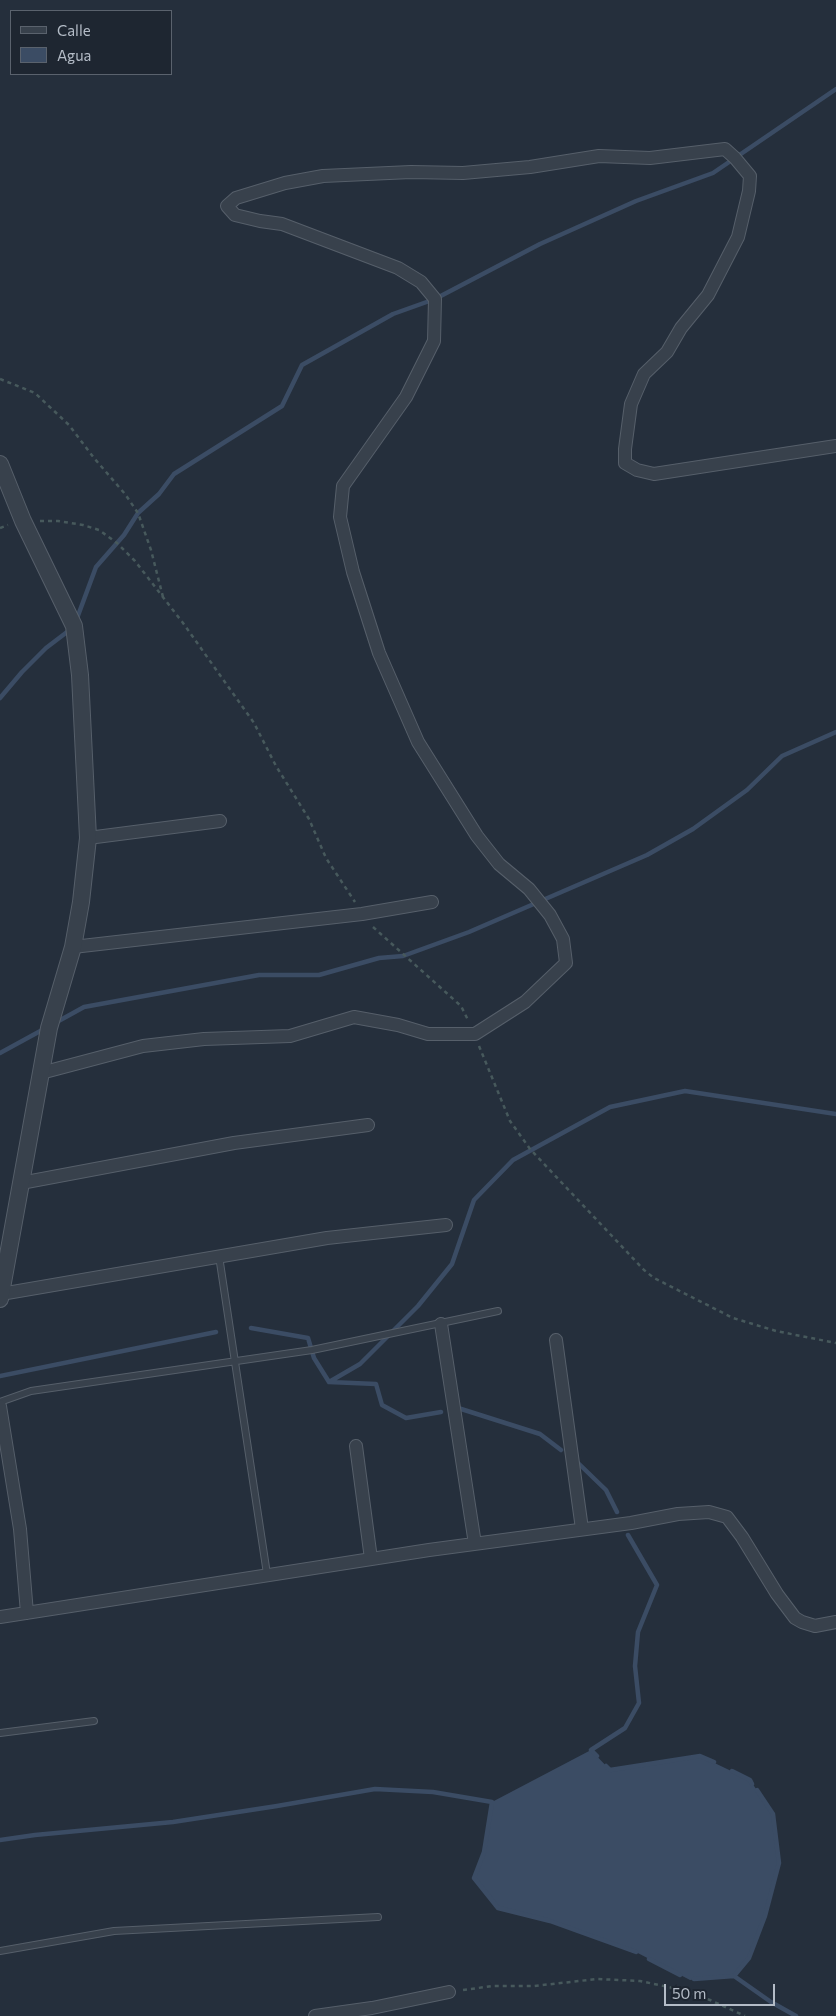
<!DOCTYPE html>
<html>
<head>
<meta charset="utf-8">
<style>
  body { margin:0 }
  #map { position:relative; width:836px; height:2016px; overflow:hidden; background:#252f3c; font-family:Commissioner,sans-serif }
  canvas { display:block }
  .legend { position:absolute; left:10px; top:10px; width:162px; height:65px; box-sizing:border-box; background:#1e2631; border:1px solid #5a626d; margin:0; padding:6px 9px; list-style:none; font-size:15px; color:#b4bcc7 }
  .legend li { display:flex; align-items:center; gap:10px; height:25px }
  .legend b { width:25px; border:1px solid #5a626d }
  .scale { position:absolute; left:664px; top:1984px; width:111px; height:22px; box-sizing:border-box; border:2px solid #b4bcc7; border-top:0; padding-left:6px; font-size:15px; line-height:18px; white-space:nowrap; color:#b4bcc7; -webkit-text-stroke:4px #1e2631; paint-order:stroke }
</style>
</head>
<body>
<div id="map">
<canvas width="836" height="2016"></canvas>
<ul class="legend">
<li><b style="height:6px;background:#38414c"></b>Calle</li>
<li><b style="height:14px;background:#3b4c64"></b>Agua</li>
</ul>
<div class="scale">50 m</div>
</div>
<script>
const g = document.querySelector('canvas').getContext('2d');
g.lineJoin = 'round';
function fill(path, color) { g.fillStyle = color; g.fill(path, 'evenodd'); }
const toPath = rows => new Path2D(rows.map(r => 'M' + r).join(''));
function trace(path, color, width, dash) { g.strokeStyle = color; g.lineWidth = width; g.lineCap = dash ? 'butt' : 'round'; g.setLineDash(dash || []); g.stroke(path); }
fill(toPath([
  [591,1750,610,1770,700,1756,750,1780,773,1814,779,1863,765,1916,749,1958,734,1976,690,1980,630,1949,550,1921,498,1908,474,1878,484,1852,492,1802]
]), '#3b4c64');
trace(toPath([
  [76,621,96,567,124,535,138,513,159,494,174,474,282,406,302,365,393,314,435,299,540,244,636,201,713,173,836,89],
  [0,698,22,672,46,648,71,629],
  [55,1023,84,1007,259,975,319,975,379,958,403,956,469,932,647,855,693,829,747,790,782,756,836,732],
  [0,1053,44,1029],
  [251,1328,308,1338,314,1358,329,1382,376,1384,382,1405,406,1418,441,1412],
  [0,1376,216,1332],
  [329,1382,360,1364,418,1306,452,1264,474,1200,513,1160,610,1107,685,1091,836,1114],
  [458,1408,540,1434,561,1450],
  [577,1462,606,1490,617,1512],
  [597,1756,591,1750,625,1728,639,1703,635,1666,638,1632,657,1585,628,1535],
  [606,1766,610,1770,700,1756,714,1762],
  [732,1771,750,1780,752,1784],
  [0,1840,35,1835,173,1822,277,1806,375,1789,433,1792,492,1802,484,1852,474,1878,498,1908,550,1921,636,1952],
  [649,1959,680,1975],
  [734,1976,749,1958,765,1916,779,1863,773,1814,757,1790],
  [694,1979,734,1976,771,2002,796,2016]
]), '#3b4c64', 4.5);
const service = toPath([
  [219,1256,267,1574],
  [0,1402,31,1391,312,1350,498,1311],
  [0,1733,94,1721],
  [0,1951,114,1931,378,1917]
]);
const minor = toPath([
  [88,838,220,821],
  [73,947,362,914,432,902],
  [41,1073,143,1046,204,1039,290,1036,354,1017,398,1025,428,1034,475,1034,525,1002,566,963,563,939,550,915,529,889,499,864,477,836,418,742,379,653,353,572,340,517,343,486,406,397,434,341,435,299,421,282,398,268,282,224,260,221,235,215,227,206,236,198,285,183,323,176,411,172,463,173,530,167,599,156,650,158,725,149,735,158,750,176,749,191,738,237,708,295,681,328,667,352,644,374,631,404,625,449,625,463,637,470,654,474,836,446],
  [21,1183,234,1143,368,1125],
  [1,1294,327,1238,446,1225],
  [441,1324,475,1544],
  [556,1340,582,1529],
  [0,1406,20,1529,27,1613],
  [356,1446,371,1559],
  [0,1617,429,1550,631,1523,678,1514,709,1512,727,1517,742,1537,777,1594,795,1618,802,1622,815,1626,836,1622],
  [315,2016,372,2008,449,1992]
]);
const tertiary = toPath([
  [0,464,23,521,74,626,80,675,88,838,81,902,73,947,49,1028,0,1299]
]);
trace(service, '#565f6a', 8);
trace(minor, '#565f6a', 14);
trace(tertiary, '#565f6a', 18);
trace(toPath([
  [0,379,35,393,69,425,94,458,125,494,138,513,151,550,163,597],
  [40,521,58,521,83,525,99,530,117,543,135,561,183,623,254,723,276,766,309,819,326,858,355,902],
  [0,528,8,525],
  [373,927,461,1006,468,1020],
  [479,1046,510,1121,530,1149,644,1270,654,1278,733,1318,776,1331,836,1343],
  [463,1990,493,1986,534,1986,597,1979,640,1981,687,1991,710,2000,745,2016]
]), '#47595c', 2.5, [4, 4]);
trace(service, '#38414c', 6);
trace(minor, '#38414c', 12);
trace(tertiary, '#38414c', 16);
</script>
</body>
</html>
